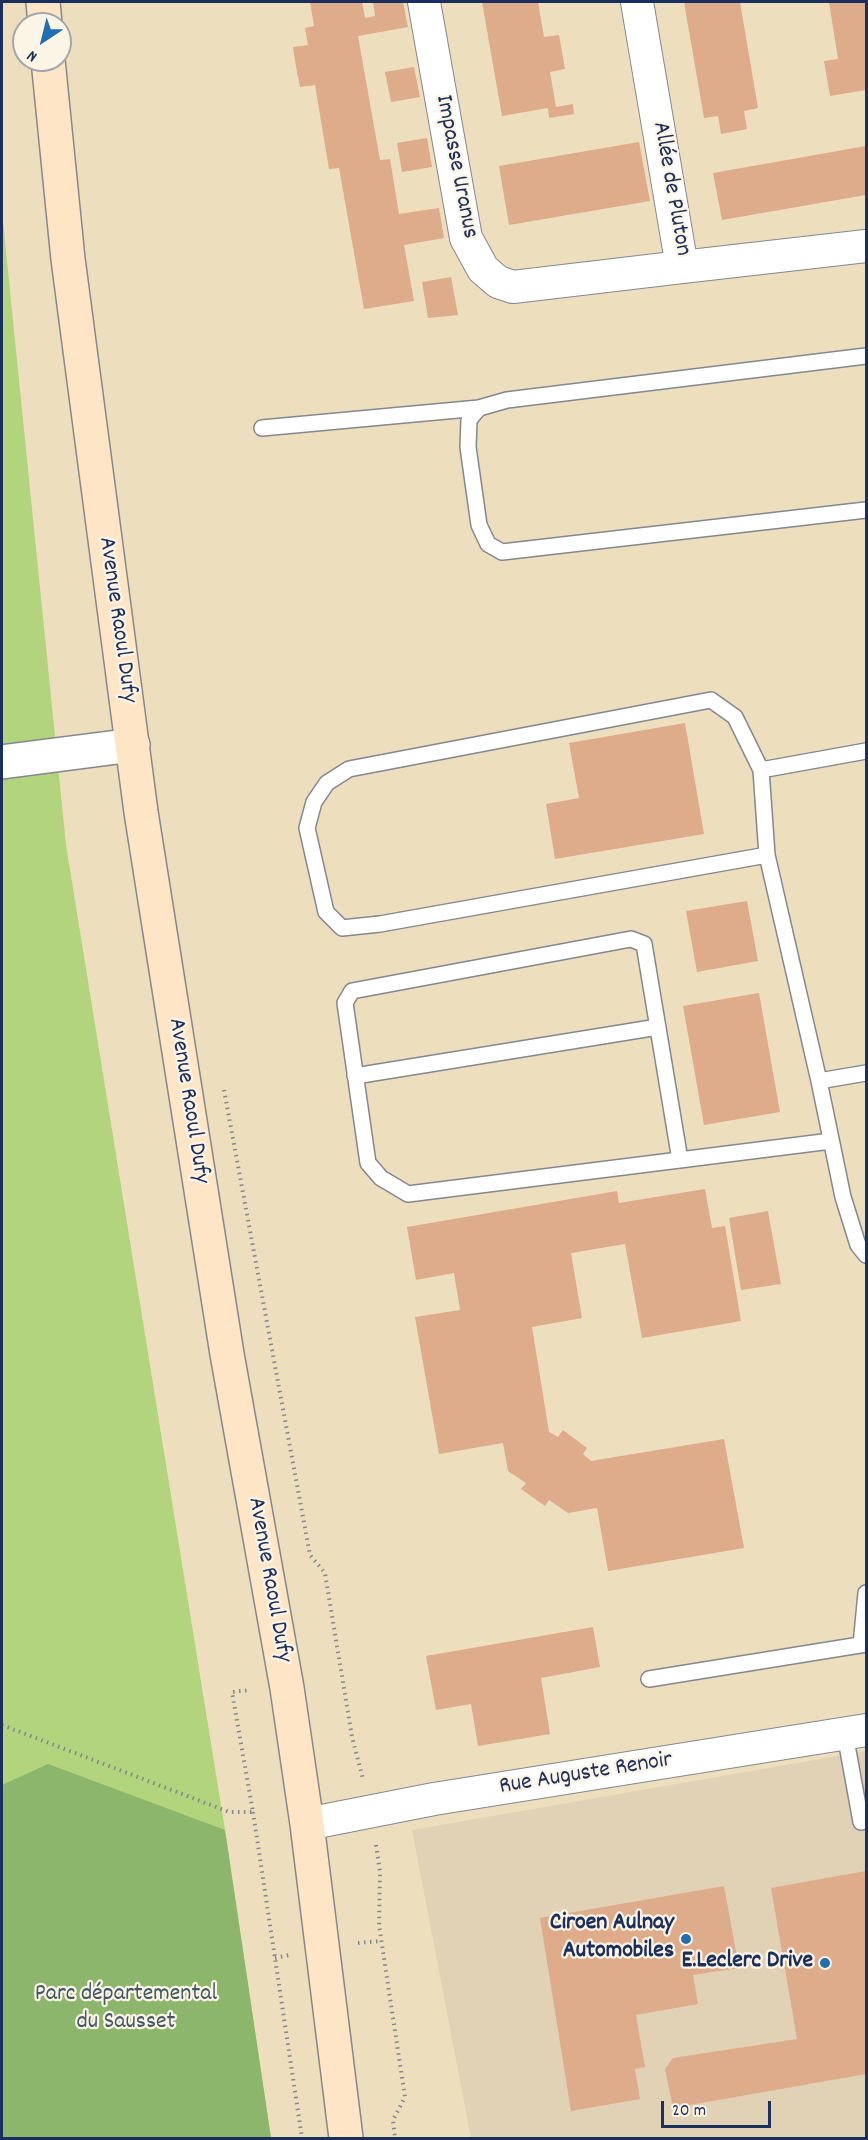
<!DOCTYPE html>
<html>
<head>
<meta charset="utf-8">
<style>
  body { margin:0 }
  #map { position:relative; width:868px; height:2140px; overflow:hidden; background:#eddfbd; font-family:Dekko,sans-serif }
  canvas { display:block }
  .frame { position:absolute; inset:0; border:3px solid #1b2f5e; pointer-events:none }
  .north { position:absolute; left:12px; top:12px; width:60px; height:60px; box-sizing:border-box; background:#fcf5e5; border:2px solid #a2a6af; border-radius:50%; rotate:215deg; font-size:16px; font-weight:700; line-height:24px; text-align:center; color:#1b2f5e }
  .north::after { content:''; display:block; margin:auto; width:21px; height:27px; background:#1f6fb2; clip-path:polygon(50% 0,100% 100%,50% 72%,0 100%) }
  .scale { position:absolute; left:661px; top:2101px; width:110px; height:27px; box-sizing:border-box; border:3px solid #1b2f5e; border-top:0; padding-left:8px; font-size:18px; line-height:21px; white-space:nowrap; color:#1b2f5e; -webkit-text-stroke:4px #fcf5e5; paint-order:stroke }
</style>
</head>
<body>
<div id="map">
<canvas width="868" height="2140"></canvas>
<div class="frame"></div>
<div class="north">N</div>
<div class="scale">20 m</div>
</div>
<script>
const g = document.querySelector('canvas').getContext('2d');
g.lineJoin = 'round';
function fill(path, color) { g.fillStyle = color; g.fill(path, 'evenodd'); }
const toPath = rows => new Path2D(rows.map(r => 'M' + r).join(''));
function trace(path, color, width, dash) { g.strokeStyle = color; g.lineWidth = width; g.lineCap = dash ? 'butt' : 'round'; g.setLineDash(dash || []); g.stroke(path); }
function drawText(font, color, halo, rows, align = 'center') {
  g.font = font + ' Dekko,sans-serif'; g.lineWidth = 4.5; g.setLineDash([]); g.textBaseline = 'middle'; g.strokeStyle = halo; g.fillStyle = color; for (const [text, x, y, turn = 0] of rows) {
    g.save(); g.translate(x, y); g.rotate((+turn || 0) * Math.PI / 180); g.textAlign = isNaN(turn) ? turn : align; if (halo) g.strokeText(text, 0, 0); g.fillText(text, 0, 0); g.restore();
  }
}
fill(toPath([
  [866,1751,866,2138,471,2138,412,1830]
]), '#e1d2b6');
fill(toPath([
  [2,212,66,845,225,1830,271,2138,2,2138]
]), '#b1d47c');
fill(toPath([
  [48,1764,225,1830,271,2138,2,2138,2,1785]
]), '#8cb66c');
fill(toPath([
  [310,2,362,2,365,18,375,16,373,2,403,2,408,27,358,36,380,160,390,159,399,214,439,208,444,238,404,245,414,301,364,309,339,168,329,169,315,85,300,87,296,67,293,47,308,45,305,28,314,26],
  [482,2,538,2,544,37,559,35,565,69,550,72,556,107,573,104,574,114,549,118,548,108,502,116],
  [684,2,740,2,758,108,744,111,747,129,721,134,718,116,704,118],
  [829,2,866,2,866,90,830,96,824,61,838,59],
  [414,67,420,97,391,102,385,72],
  [427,138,432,167,402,172,397,143],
  [639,142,650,201,509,225,499,166],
  [866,146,866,195,722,220,713,173],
  [451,277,458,315,428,318,422,282],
  [685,723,704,834,555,859,546,804,579,798,569,743],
  [747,901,758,961,697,972,686,911],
  [759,993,780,1112,704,1125,683,1006],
  [705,1189,712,1228,725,1226,741,1321,642,1338,625,1244,571,1253,582,1318,532,1327,549,1432,558,1437,563,1430,587,1448,583,1454,591,1461,724,1439,744,1548,608,1571,597,1508,568,1513,549,1500,545,1506,521,1489,526,1483,508,1471,503,1443,439,1454,415,1317,460,1310,454,1273,416,1280,407,1227,617,1191,619,1203],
  [768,1211,781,1284,741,1290,729,1218],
  [593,1627,600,1667,541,1678,550,1734,478,1746,471,1704,436,1710,426,1656],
  [866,1871,866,2074,673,2108,665,2069,673,2058,797,2039,771,1888],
  [724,1886,739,1968,693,1975,698,2004,636,2015,645,2067,635,2069,640,2099,571,2111,540,1918]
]), '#deab8b');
const service = toPath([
  [866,356,507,400,479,408,469,420,468,447,479,525,488,544,502,552,866,510],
  [262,428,479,408],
  [761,770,767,855,819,1081,843,1197,858,1245,866,1255],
  [767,855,380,924,342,928,326,912,307,828,314,802,327,783,349,769,711,700,735,717,761,770,866,751],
  [355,1076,658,1027],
  [819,1081,866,1073],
  [680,1160,644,944,631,939,352,991,345,1003,368,1163,381,1178,408,1194,831,1141],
  [861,1645,866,1593],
  [649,1679,866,1644],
  [845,1734,861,1822,866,1821]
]);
const minor = toPath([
  [424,2,466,238,483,269,498,282,513,287,682,267],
  [637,2,682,267,866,246],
  [307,1824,434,1799,866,1730]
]);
const tertiary = toPath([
  [2,762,133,745]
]);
const secondary = toPath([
  [43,2,45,24],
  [48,60,68,259,141,812,227,1354,287,1688,307,1824,346,2138]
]);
trace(service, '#84878e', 18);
trace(minor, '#84878e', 34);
trace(tertiary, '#84878e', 36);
trace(secondary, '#84878e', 36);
trace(toPath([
  [224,1090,310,1555,325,1573,352,1737,363,1779],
  [2,1725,229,1812,253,1812,232,1692,251,1690],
  [253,1812,302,2138],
  [376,1845,380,1872,379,1925,405,2097,393,2120,395,2138],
  [358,1943,381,1941],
  [275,1958,289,1955]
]), '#84878e', 4, [1.5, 4.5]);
trace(service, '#fff', 15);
trace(minor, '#fff', 32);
trace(tertiary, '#fff', 33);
trace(secondary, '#fee5c5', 33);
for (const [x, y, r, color] of [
  [686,1939,6,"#1f6fb2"],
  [825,1963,6,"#1f6fb2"]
]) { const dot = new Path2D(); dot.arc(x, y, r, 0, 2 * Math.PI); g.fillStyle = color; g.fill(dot); trace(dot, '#fcf5e5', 2); }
drawText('24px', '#1b2f5e', '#fcf5e5', [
  ["Impasse Uranus",455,167,79],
  ["Allée de Pluton",670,189,80],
  ["Avenue Raoul Dufy",116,620,82],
  ["Avenue Raoul Dufy",187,1101,81],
  ["Avenue Raoul Dufy",268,1580,80],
  ["Rue Auguste Renoir",586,1775,-9]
]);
drawText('bold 24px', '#1b2f5e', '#fcf5e5', [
  ["Ciroen Aulnay",674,1925],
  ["Automobiles",674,1953],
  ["E.Leclerc Drive",813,1963]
], 'right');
drawText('24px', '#405866', '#fcf5e5', [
  ["Parc départemental",126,1996],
  ["du Sausset",126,2024]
]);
</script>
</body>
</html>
